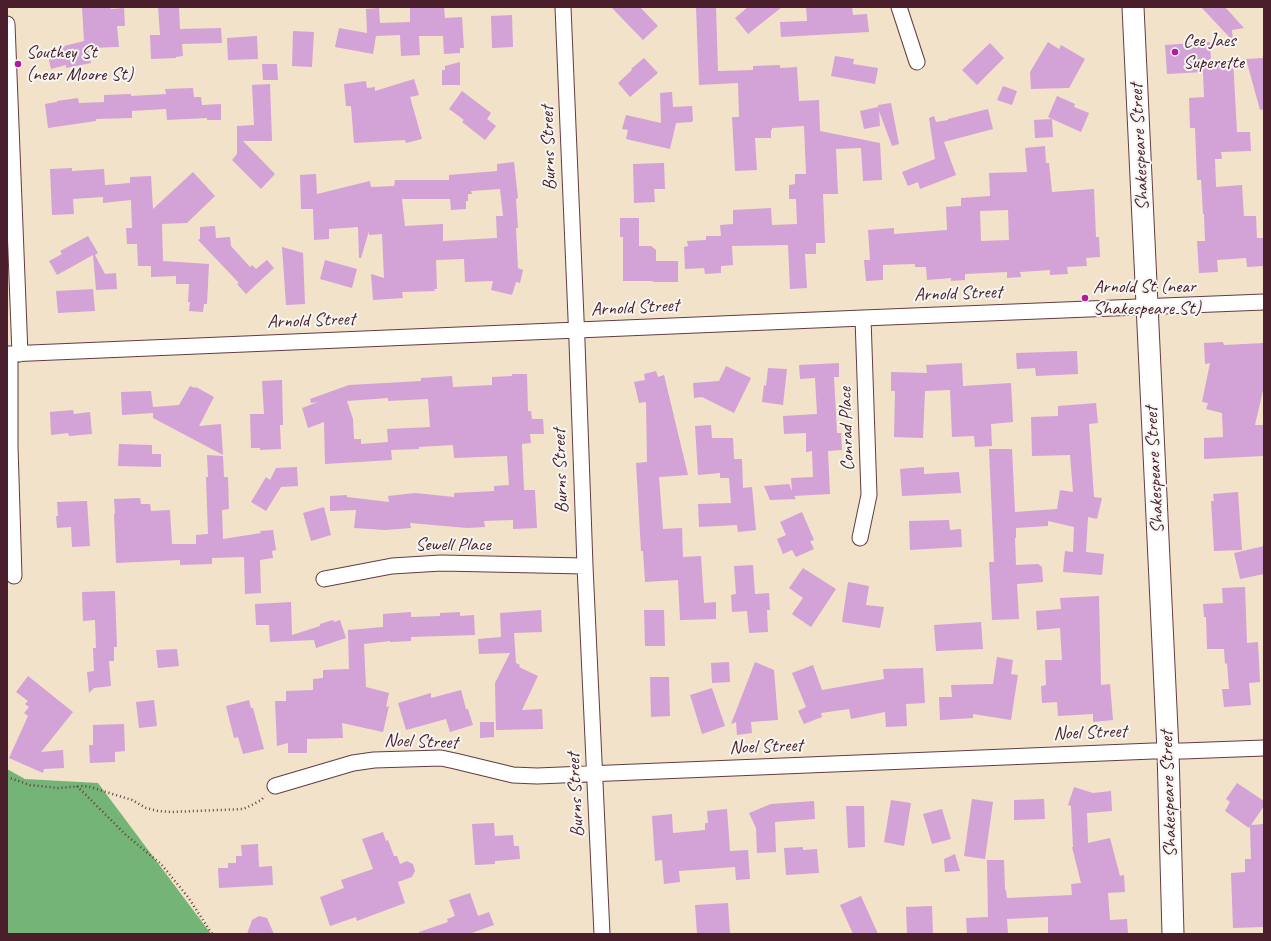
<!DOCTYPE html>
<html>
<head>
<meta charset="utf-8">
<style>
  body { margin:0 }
  #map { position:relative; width:1271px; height:941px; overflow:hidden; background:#f2e2c9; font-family:Caveat,sans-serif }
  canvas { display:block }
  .frame { position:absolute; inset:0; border:8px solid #4a1f2b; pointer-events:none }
</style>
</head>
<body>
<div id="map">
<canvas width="1271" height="941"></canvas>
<div class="frame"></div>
</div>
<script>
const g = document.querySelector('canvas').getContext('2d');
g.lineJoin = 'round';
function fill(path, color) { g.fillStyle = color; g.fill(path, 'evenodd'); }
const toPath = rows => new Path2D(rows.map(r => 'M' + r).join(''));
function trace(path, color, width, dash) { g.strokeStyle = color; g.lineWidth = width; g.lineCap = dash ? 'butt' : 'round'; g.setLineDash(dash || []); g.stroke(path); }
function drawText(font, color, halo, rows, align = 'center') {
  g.font = font + ' Caveat,sans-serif'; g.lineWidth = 4; g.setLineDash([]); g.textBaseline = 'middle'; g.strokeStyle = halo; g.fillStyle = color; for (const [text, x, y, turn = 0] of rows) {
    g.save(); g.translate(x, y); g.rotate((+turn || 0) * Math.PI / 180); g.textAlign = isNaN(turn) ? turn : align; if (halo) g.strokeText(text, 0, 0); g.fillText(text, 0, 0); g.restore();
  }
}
fill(toPath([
  [7,769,25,779,98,783,211,934,7,934]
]), '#74b577');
fill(toPath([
  [82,7,110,7,111,9,124,8,125,26,117,26,119,47,88,48,91,63,66,68,66,65,51,69,47,51,65,47,64,46,84,41],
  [158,7,179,7,180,29,221,28,222,43,182,44,183,56,176,57,176,58,151,59,150,35,160,35],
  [410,7,444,7,445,18,462,17,464,48,460,48,460,53,444,54,443,36,419,36,420,55,401,56,400,35,376,36,373,54,335,47,339,28,367,33,366,9,379,8,380,23,410,22],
  [611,7,640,7,658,26,643,40],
  [716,7,718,71,753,70,753,66,780,65,780,68,797,67,799,101,819,100,820,131,880,143,882,180,863,181,861,148,836,149,838,194,823,194,825,243,816,243,816,254,805,254,807,288,790,289,788,245,732,246,733,265,721,266,721,273,705,274,704,268,685,269,684,247,688,246,687,241,706,240,706,236,721,236,720,225,733,224,733,210,771,208,772,225,797,224,796,199,789,199,789,185,795,184,795,174,806,174,804,126,772,128,772,130,771,130,771,138,755,138,757,170,735,171,732,117,739,117,738,83,699,85,696,8],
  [748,7,782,7,748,34,735,18],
  [806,7,852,7,853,15,867,14,869,32,781,37,780,22,807,21],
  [1201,7,1225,7,1244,28,1232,30,1233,41],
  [512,15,513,47,492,48,491,16],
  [293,31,314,32,312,67,292,66],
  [257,36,258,59,228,60,227,38],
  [1048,42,1059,49,1061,45,1085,59,1069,88,1031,89,1030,72],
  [1210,42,1211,60,1233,59,1237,132,1250,132,1251,151,1221,152,1222,159,1215,159,1216,187,1242,185,1244,216,1256,216,1257,238,1264,238,1264,266,1247,267,1246,258,1217,260,1218,272,1199,273,1197,241,1205,241,1204,214,1203,214,1201,180,1197,180,1195,128,1190,128,1189,98,1204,97,1203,72,1167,74,1165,45],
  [990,43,1004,58,977,85,962,70],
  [835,56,854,59,853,64,878,68,875,84,831,76],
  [644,58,658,73,630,97,618,83,632,70,631,69],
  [1264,58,1264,109,1260,110,1246,59],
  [460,62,460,85,442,85,442,70,445,70,445,66],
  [262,64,277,64,278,80,263,80],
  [414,79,419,95,410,97,422,139,406,143,405,140,354,143,351,106,346,106,344,84,366,81,367,88,375,87,375,91],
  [270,84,272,141,243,141,275,174,261,189,232,160,237,154,237,126,254,125,252,85],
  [1003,86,1017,91,1012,105,997,100],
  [193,88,194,97,201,97,202,105,221,104,221,120,207,120,207,118,167,120,166,109,132,111,132,118,96,119,96,121,48,128,45,104,57,102,57,101,78,98,79,103,104,102,104,95,131,94,131,96,166,94,165,89],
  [462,91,491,113,487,119,496,126,485,140,462,122,464,120,449,109],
  [672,92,673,107,692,106,693,120,692,122,676,123,670,149,626,139,628,130,622,129,626,115,661,123,660,93],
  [1057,96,1075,104,1074,107,1089,113,1081,132,1052,119,1053,137,1035,138,1034,120,1052,119,1048,117],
  [891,103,899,144,892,146,879,111,880,126,864,129,860,111,878,107,878,105],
  [988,109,993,129,944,142,956,175,920,189,918,182,908,186,902,172,935,159,929,118,934,116,936,122,948,120,948,119],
  [1045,146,1046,163,1049,163,1052,192,1094,189,1096,237,1099,237,1100,257,1086,258,1087,266,1067,267,1068,274,1050,275,1050,270,1020,272,1021,277,1007,278,1007,272,965,274,965,280,951,281,951,278,927,280,926,267,915,267,915,264,883,265,883,280,866,281,864,260,870,260,868,230,894,228,894,234,947,230,946,207,961,206,961,198,990,196,989,173,1027,172,1025,148],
  [1008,210,1009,240,981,241,980,211],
  [514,162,518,198,516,199,518,228,516,228,518,268,523,270,520,283,516,282,512,295,491,290,493,281,465,282,464,259,436,260,437,289,434,289,435,291,402,292,403,298,373,300,371,274,384,278,382,234,369,235,369,231,361,258,359,258,358,227,329,229,329,239,314,240,313,209,301,209,300,175,316,174,317,194,370,181,371,187,394,186,395,180,449,180,449,175,497,171,497,164],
  [500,189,503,216,496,216,497,238,443,241,443,224,405,226,402,199,450,199,451,210,466,209,466,201,468,201,468,194,472,194,471,191],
  [664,163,665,189,654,189,655,202,634,203,633,164],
  [72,168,72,171,104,169,105,185,130,183,130,177,151,176,153,209,193,172,215,196,187,223,162,224,163,261,209,264,207,304,204,304,203,312,189,311,190,302,188,302,189,284,176,284,176,276,151,277,151,266,138,266,137,244,127,244,126,228,132,228,131,200,103,203,103,197,73,199,74,214,52,215,50,169],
  [620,218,639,218,639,246,651,246,656,250,656,261,678,261,678,282,653,282,653,281,623,281,623,237,620,237],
  [215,226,216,238,230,237,231,246,250,267,252,265,256,269,267,260,274,268,246,294,237,284,239,283,198,240,200,239,200,227],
  [88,236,98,253,95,255,105,274,116,273,117,289,96,290,93,255,57,275,49,261,62,254,60,251],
  [282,247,303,253,305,304,286,305],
  [325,260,357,269,352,288,320,279],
  [93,289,95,311,58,313,56,291],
  [1223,342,1224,345,1264,343,1264,386,1255,425,1264,425,1264,456,1204,459,1204,438,1223,437,1222,413,1206,409,1208,403,1202,402,1210,363,1205,364,1204,343],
  [1077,351,1078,374,1036,376,1035,368,1017,369,1016,353],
  [839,363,839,377,834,377,837,433,841,433,842,450,828,451,830,494,794,496,796,499,770,500,764,486,789,484,792,491,791,478,813,477,812,451,806,452,806,433,784,434,783,416,817,414,815,378,800,379,799,365],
  [962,363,963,386,1011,383,1013,422,991,424,992,446,975,447,974,436,952,437,950,390,925,391,923,438,894,437,895,391,891,391,891,372,927,373,926,365],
  [726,366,751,378,734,413,702,397,694,398,693,383,719,381],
  [768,368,787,369,783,405,762,402,764,385,766,386],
  [656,371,658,377,664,375,688,475,659,477,663,529,682,528,683,557,701,556,704,603,716,602,716,619,680,620,678,580,645,582,643,551,641,551,636,463,647,462,646,402,639,403,634,382,645,380,644,374],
  [512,374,527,374,528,411,531,411,532,419,543,419,544,434,530,434,531,443,522,444,524,490,535,490,537,528,513,529,513,520,484,521,485,527,467,528,410,523,411,528,385,530,354,528,356,510,330,511,330,496,347,495,347,497,389,502,388,496,415,493,454,497,454,493,494,491,494,486,509,485,507,456,454,458,453,445,419,447,419,449,391,450,392,460,325,464,324,422,308,428,302,408,318,402,311,403,310,399,349,385,421,381,421,378,452,376,453,387,492,385,492,377,512,376],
  [388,398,388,401,428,399,430,427,387,429,388,442,361,444,361,439,354,439,353,419,347,401],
  [282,380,283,425,280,425,281,449,260,450,260,448,251,448,250,414,264,414,262,381],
  [190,386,195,388,196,387,214,397,199,426,221,424,223,455,153,418,153,413,122,415,121,392,151,391,153,407,179,405],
  [1096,403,1098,423,1089,424,1094,497,1102,498,1097,519,1088,517,1086,552,1104,554,1102,575,1063,572,1065,551,1073,552,1074,527,1048,521,1048,526,1016,528,1016,538,1015,538,1016,565,1038,564,1042,567,1043,582,1017,584,1019,619,992,620,989,562,994,562,989,449,1012,449,1015,512,1057,509,1060,490,1073,492,1070,455,1032,456,1031,417,1058,416,1058,406],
  [73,410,74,414,90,412,92,434,69,436,68,433,51,435,50,412],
  [711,425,712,438,733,438,734,459,742,459,743,488,752,487,756,530,738,532,737,525,699,527,698,504,731,503,729,478,720,478,720,473,698,475,695,426],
  [119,444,152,445,152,454,161,454,161,467,118,466],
  [207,455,223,456,224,477,228,477,229,509,222,510,223,539,261,533,260,531,273,530,276,550,272,551,273,558,260,560,261,593,245,594,244,557,212,558,212,564,180,565,180,560,116,563,114,514,115,514,114,499,140,498,141,504,150,504,151,511,170,510,172,544,196,544,196,535,208,534,206,477,208,477],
  [297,467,298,486,281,487,266,511,251,502,266,477,270,480,276,468],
  [924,467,924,474,959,472,961,493,902,496,900,469],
  [1238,492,1242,550,1214,551,1211,501,1214,501,1213,494],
  [87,501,90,546,72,547,71,527,57,528,56,516,58,516,57,502],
  [324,507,331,535,311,541,303,513],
  [802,512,814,540,810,541,814,549,796,557,792,550,783,554,777,539,786,535,780,522],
  [949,520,950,530,961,529,962,547,910,550,909,521],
  [1264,546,1264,574,1240,579,1234,553],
  [753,565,755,594,769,593,770,610,767,610,768,632,749,633,747,611,732,612,731,595,736,594,734,566],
  [803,568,836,589,811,627,792,614,803,598,789,588],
  [848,582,869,586,866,605,884,607,880,628,842,622],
  [1245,587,1247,643,1258,642,1260,682,1249,683,1251,705,1224,707,1222,689,1229,689,1227,663,1225,664,1224,649,1207,649,1206,617,1204,617,1203,604,1223,603,1222,588],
  [115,591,117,647,114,647,114,661,109,661,111,686,94,688,89,693,87,672,94,671,93,648,96,648,95,620,83,621,82,592],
  [1099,596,1101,685,1110,684,1113,720,1093,722,1093,714,1058,716,1057,702,1042,703,1041,686,1046,685,1045,660,1062,660,1060,628,1037,630,1036,611,1061,609,1060,598],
  [291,602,292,635,320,626,320,624,333,620,334,622,340,620,346,638,316,648,314,640,270,642,269,625,256,625,255,604],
  [541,610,542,632,514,633,516,663,520,665,519,667,538,676,522,710,542,709,543,729,496,730,495,683,510,653,479,654,478,639,501,637,500,613],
  [644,610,664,610,665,646,645,646],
  [411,612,411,617,440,616,440,613,460,612,460,616,474,615,475,635,411,637,411,641,390,642,390,641,364,644,366,687,389,693,386,707,389,706,383,732,342,723,343,738,307,739,307,753,288,753,288,743,277,746,275,701,286,701,286,691,313,690,313,679,323,678,323,670,349,669,348,630,383,627,383,614],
  [981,622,983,649,936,651,934,625],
  [177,649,179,666,158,668,156,650],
  [997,657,1013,660,1011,674,1018,675,1011,720,973,714,973,718,940,720,939,697,952,697,951,685,993,684],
  [729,662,730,682,712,683,711,663],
  [755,662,774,670,778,720,751,722,752,733,737,735,736,722,731,724],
  [813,665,822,690,884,679,883,669,923,668,925,703,906,704,907,726,886,727,885,712,851,719,849,709,821,713,822,717,804,724,798,711,806,707,792,673],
  [28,676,73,712,41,752,63,750,64,768,44,769,43,773,9,758,28,716,24,713,29,707,25,704,28,701,16,692],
  [650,677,669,677,670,716,651,717],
  [712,688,725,726,702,734,690,695],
  [461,690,466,709,468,709,473,725,450,732,446,719,406,730,398,703,431,693,431,698],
  [154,700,157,726,139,728,136,702],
  [249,700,251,708,253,708,264,749,243,754,238,737,234,738,226,706],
  [480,722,494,722,494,737,480,738],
  [124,724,125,751,115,752,115,762,90,763,89,745,93,745,93,725],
  [1237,783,1264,801,1264,806,1251,825,1264,824,1264,927,1233,928,1231,873,1245,872,1245,859,1251,859,1250,826,1249,828,1225,811,1230,802,1226,799],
  [1074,787,1093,793,1111,791,1112,811,1087,813,1088,843,1110,838,1120,876,1124,875,1125,892,1108,893,1110,920,1127,919,1128,934,1048,934,1048,917,1007,919,1008,934,967,934,966,918,988,917,987,860,1004,860,1005,890,1006,890,1007,898,1072,895,1071,884,1081,883,1072,847,1073,847,1071,806,1068,805],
  [972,799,993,802,985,859,964,856],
  [1044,799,1045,819,1014,820,1014,800],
  [891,800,911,803,904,846,884,842],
  [814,801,815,819,775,822,776,852,757,853,756,828,749,813,771,804],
  [846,806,864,806,865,847,848,848],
  [727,809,730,851,748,850,750,879,736,880,735,867,679,871,680,882,664,884,662,860,655,861,652,816,672,814,673,833,705,830,705,823,708,823,707,811],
  [942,809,951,839,932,844,923,814],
  [494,823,495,836,513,835,514,846,519,846,520,859,495,861,495,864,475,865,472,824],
  [383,832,386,841,388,840,394,856,397,856,400,864,407,861,413,864,415,871,412,877,398,882,405,903,357,921,356,917,330,926,320,897,344,888,341,880,373,869,362,839],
  [258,844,259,867,272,866,273,885,219,888,218,868,228,868,228,863,236,863,236,856,242,856,241,845],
  [803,847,803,850,817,849,819,873,786,875,784,848],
  [955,854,960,871,945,872,944,859],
  [470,893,478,916,489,912,494,925,469,934,419,934,419,932,448,922,447,919,455,916,449,900],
  [861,896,878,934,853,934,840,905],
  [728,903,730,934,697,934,695,905],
  [932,906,933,934,907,934,906,907],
  [259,916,267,918,274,934,247,934,252,920]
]), '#d3a2d7');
const street = toPath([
  [563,7,577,342,585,566,602,934],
  [899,7,917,62],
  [7,24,20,354],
  [7,354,863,318,1264,302],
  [10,354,10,446,14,576],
  [860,538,869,495,863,318],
  [324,579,392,566,441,563,585,566],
  [275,786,353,763,374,760,441,758,455,761,513,775,537,776,1153,751,1183,751,1264,748]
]);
const secondary = toPath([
  [1133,7,1168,751,1173,934]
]);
trace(street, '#633c43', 17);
trace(secondary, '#633c43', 23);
trace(toPath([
  [7,777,30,785,58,788,83,786,90,787,132,800,146,808,158,811,171,812,243,809,250,806,261,800,265,796],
  [77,786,126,835,161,864,188,897,212,934]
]), '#633c43', 2.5, [1, 3]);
trace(street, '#fff', 15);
trace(secondary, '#fff', 21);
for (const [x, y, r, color] of [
  [1175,52,4,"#b5179e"],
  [18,64,4,"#b5179e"],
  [1085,298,4,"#b5179e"]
]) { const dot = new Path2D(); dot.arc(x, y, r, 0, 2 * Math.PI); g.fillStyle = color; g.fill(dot); trace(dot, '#f6f6f2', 1.5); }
drawText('19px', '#4a1f2b', '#f6f6f2', [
  ["Cee Jaes",1183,41],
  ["Superette",1183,63],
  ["Southey St",26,53],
  ["(near Moore St)",26,75],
  ["Arnold St (near",1093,287],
  ["Shakespeare St)",1093,309]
], 'left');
drawText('19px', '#4a1f2b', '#f6f6f2', [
  ["Shakespeare Street",1140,147,-93],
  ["Burns Street",549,148,-92],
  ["Arnold Street",958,294,-2],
  ["Arnold Street",635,308,-3],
  ["Arnold Street",311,321,-2],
  ["Conrad Place",847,429,-92],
  ["Shakespeare Street",1155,470,-93],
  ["Burns Street",561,471,-92],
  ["Sewell Place",453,545],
  ["Noel Street",1090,733,-2],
  ["Noel Street",421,742,2],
  ["Noel Street",766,747,-2],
  ["Shakespeare Street",1169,794,-92],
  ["Burns Street",576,795,-93]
]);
</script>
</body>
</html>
